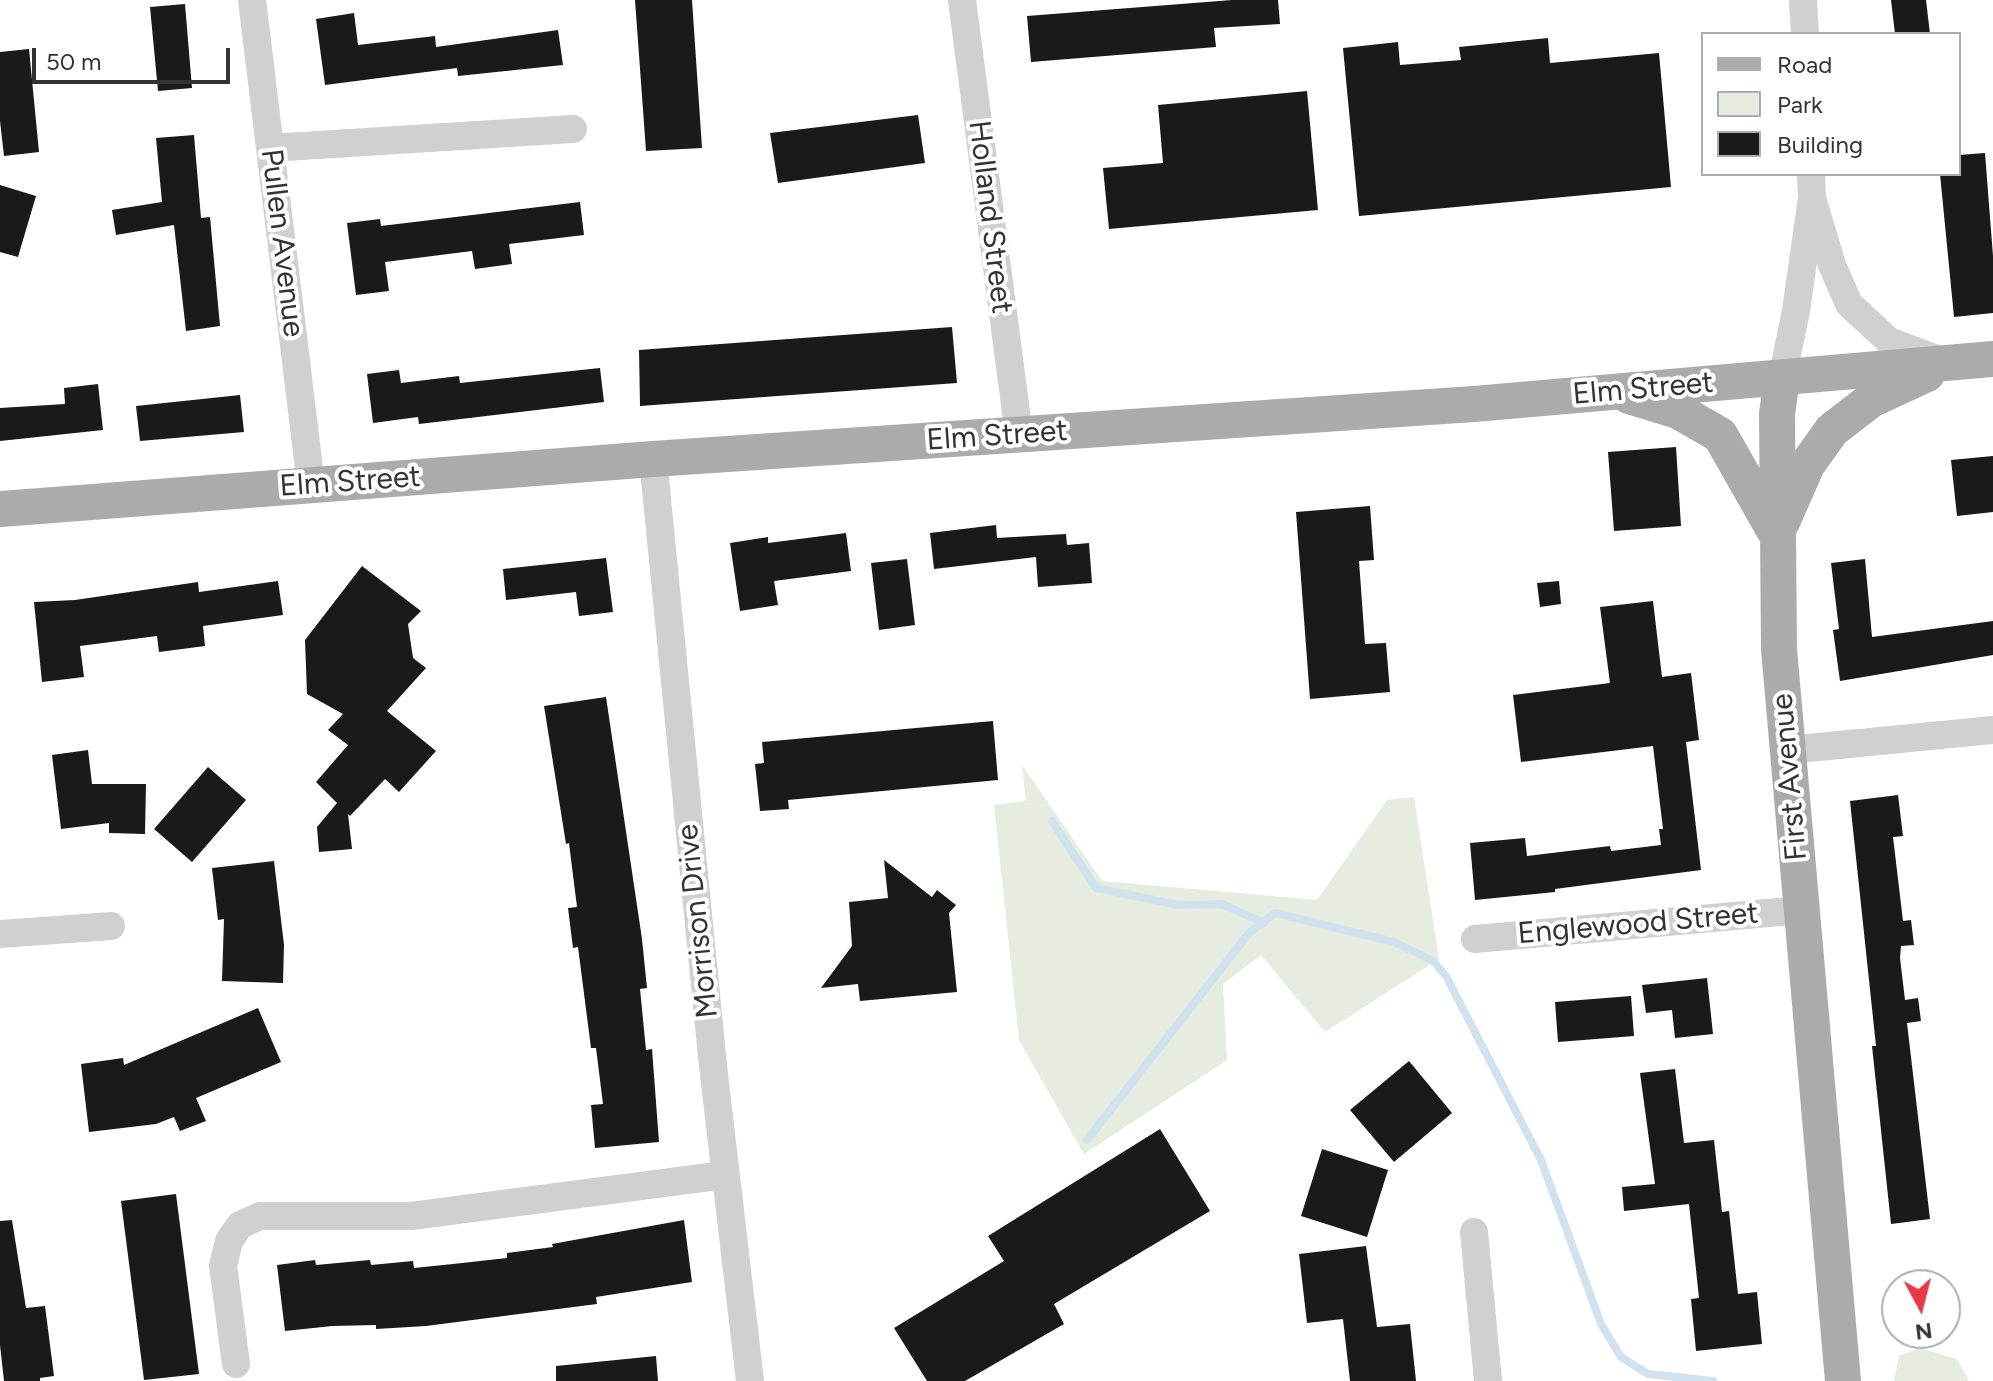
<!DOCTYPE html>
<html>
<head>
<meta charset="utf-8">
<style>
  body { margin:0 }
  #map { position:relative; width:1993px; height:1381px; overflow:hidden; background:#fff; font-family:Figtree,sans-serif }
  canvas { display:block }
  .legend { position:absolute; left:1701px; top:32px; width:260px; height:144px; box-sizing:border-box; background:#fff; border:2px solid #adadad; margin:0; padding:10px 14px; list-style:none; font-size:24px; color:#333 }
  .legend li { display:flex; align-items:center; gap:16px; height:40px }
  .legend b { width:40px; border:2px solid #adadad }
  .north { position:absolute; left:1881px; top:1269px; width:80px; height:80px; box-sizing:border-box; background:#fff; border:2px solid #adadad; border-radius:50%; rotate:173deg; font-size:22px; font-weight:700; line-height:32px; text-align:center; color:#333 }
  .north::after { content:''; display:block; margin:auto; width:28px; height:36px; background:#e63946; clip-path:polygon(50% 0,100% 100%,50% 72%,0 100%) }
  .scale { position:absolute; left:32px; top:48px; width:198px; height:36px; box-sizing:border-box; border:4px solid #333; border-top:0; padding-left:10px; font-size:24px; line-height:28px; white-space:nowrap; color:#333; -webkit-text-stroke:6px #fff; paint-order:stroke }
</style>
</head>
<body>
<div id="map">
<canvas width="1993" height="1381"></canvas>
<ul class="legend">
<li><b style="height:10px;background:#ababab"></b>Road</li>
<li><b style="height:22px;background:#e6ecdf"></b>Park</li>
<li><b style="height:22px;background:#1a1a1a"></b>Building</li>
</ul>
<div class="north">N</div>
<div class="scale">50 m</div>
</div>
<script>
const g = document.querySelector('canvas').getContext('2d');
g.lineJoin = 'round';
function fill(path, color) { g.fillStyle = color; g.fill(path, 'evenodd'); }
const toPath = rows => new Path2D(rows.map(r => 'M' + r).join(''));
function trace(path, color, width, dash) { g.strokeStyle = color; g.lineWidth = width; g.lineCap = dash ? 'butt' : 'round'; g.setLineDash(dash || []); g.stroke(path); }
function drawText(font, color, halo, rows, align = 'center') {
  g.font = font + ' Figtree,sans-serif'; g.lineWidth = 8; g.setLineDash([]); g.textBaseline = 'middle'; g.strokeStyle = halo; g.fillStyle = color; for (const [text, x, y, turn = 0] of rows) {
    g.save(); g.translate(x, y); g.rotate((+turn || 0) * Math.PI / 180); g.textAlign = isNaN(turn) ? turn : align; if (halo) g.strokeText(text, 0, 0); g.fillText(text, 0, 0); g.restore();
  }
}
fill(toPath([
  [1022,765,1102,881,1317,900,1387,800,1414,797,1439,959,1325,1032,1261,955,1223,984,1227,1060,1084,1154,1019,1040,994,805,1026,801],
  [1920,1348,1957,1359,1969,1381,1894,1381,1899,1356]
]), '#e6ecdf');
trace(toPath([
  [1052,821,1096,888,1178,905,1222,904,1264,923],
  [1087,1140,1249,933,1275,913,1394,942,1433,961,1446,976,1541,1160,1601,1324,1621,1357,1648,1374,1713,1381]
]), '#cfe2ee', 8);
fill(toPath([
  [635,0,692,0,702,148,646,151],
  [1232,0,1278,0,1280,24,1214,28,1216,47,1031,62,1027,16],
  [1891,0,1926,0,1930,34,1895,34],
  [185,4,192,88,158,91,150,7],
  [354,13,358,45,435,36,436,47,558,30,563,65,458,76,457,68,325,85,316,19],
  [1548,38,1550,63,1659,53,1671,187,1359,216,1343,48,1398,42,1400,65,1461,60,1459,47],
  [29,49,39,152,4,156,0,121,0,52],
  [1307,91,1318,210,1109,229,1103,168,1163,163,1158,105],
  [918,115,925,163,778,183,770,133],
  [194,135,201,218,210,217,220,326,186,331,174,225,116,235,112,210,162,202,156,138],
  [1985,153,1993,256,1993,313,1954,317,1940,174,1959,174,1959,155],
  [0,185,36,196,18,257,0,252],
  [580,202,584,235,509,244,512,264,475,269,472,251,385,262,389,291,356,295,347,223,380,219,381,226],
  [952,327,957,383,640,406,639,350],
  [600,368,604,402,419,424,418,417,373,423,367,374,399,370,401,383,459,376,460,383],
  [98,384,103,430,0,441,0,408,65,404,64,388],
  [240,395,244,432,140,441,136,406],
  [1676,447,1681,526,1614,531,1608,452],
  [1993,456,1993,512,1957,516,1951,460],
  [1370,506,1374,560,1359,561,1365,644,1386,643,1390,692,1310,699,1296,512],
  [996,525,997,538,1066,534,1067,545,1089,543,1092,583,1038,587,1036,557,934,569,930,533],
  [846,533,851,571,774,581,778,605,740,611,730,543,768,537,768,543],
  [606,558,613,612,579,616,576,592,506,600,503,569],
  [907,559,915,625,879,630,871,563],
  [1865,559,1872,637,1993,621,1993,655,1840,681,1833,630,1839,629,1831,563],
  [362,566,421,611,408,624,413,658,426,668,387,711,436,751,399,792,385,779,350,816,348,814,352,849,319,852,317,827,337,803,316,782,348,745,328,730,343,714,307,694,305,640],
  [278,581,283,615,203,626,205,646,159,652,157,636,80,646,84,677,42,682,34,602,75,600,198,582,199,592],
  [1559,581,1561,604,1540,607,1537,583],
  [1653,601,1662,677,1691,673,1699,740,1686,742,1701,870,1555,889,1555,892,1475,900,1470,843,1525,838,1527,856,1610,846,1611,851,1661,845,1659,829,1663,829,1653,746,1521,762,1513,695,1610,683,1600,607],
  [606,697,642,939,647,988,640,989,646,1050,652,1049,659,1142,595,1148,591,1105,603,1104,596,1048,591,1048,578,947,573,948,568,908,577,907,569,843,566,844,544,706],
  [993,721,998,780,788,800,789,809,760,811,755,764,764,763,762,742],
  [88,750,92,784,146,784,145,834,109,833,109,823,61,829,52,755],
  [208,767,246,800,192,862,154,829],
  [1898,795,1903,836,1893,837,1903,921,1911,920,1914,945,1901,946,1900,958,1905,1000,1918,998,1921,1021,1907,1023,1930,1219,1891,1224,1872,1046,1876,1046,1850,801],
  [884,860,932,897,937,890,956,905,949,913,957,992,860,1001,858,984,821,988,852,946,849,902,888,898],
  [274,861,284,945,283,983,222,981,224,919,218,920,212,868],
  [1707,978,1713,1034,1675,1038,1672,1010,1646,1013,1642,985],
  [1631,996,1634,1036,1558,1042,1555,1002],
  [258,1008,281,1062,196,1098,206,1121,180,1131,174,1117,156,1124,89,1132,81,1064,123,1058,124,1065],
  [1409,1061,1452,1113,1394,1162,1350,1110],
  [1675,1069,1684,1143,1714,1140,1722,1212,1729,1211,1738,1294,1757,1292,1762,1344,1696,1351,1691,1299,1699,1298,1689,1204,1624,1211,1622,1187,1655,1184,1640,1073],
  [1160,1129,1210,1211,1054,1304,1064,1324,965,1381,927,1381,894,1328,1004,1261,988,1236],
  [1322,1149,1388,1170,1367,1237,1301,1216],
  [176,1194,199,1374,144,1380,121,1201],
  [12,1220,26,1308,45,1306,54,1376,40,1378,40,1381,4,1381,0,1345,0,1221],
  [684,1220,692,1282,596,1297,597,1304,426,1326,376,1329,376,1325,332,1326,285,1331,277,1265,315,1260,316,1265,370,1260,371,1265,413,1261,414,1268,453,1264,507,1258,507,1253,553,1247,552,1244],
  [1366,1246,1377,1327,1410,1324,1416,1381,1350,1381,1343,1319,1307,1323,1299,1254],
  [656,1356,658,1381,556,1381,556,1366]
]), '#1a1a1a');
trace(toPath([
  [252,0,311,485],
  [962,0,1019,435],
  [1803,0,1805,34],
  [270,148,573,129],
  [1812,198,1832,265,1849,304,1889,341,1937,359],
  [1782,378,1796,311,1812,198,1811,174],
  [653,459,713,1066,750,1381],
  [1788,750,1993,730],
  [0,934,111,926],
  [1475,939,1802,910],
  [1474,1232,1488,1381],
  [236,1364,223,1266,229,1241,240,1225,260,1216,411,1216,725,1175]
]), '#d0d0d0', 28);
trace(toPath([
  [1782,378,1777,414,1779,649,1843,1381],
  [1629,396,1678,411,1720,435,1774,530],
  [0,509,653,459,1474,404,1993,359],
  [1782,522,1807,465,1832,430,1871,400,1927,374]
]), '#ababab', 36);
drawText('30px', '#333', '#fff', [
  ["Holland Street",990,217,83],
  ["Pullen Avenue",282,243,83],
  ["Elm Street",1643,389,-5],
  ["Elm Street",997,436,-4],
  ["Elm Street",350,482,-4],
  ["First Avenue",1790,777,-95],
  ["Morrison Drive",698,921,-96],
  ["Englewood Street",1638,924,-5]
]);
</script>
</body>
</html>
